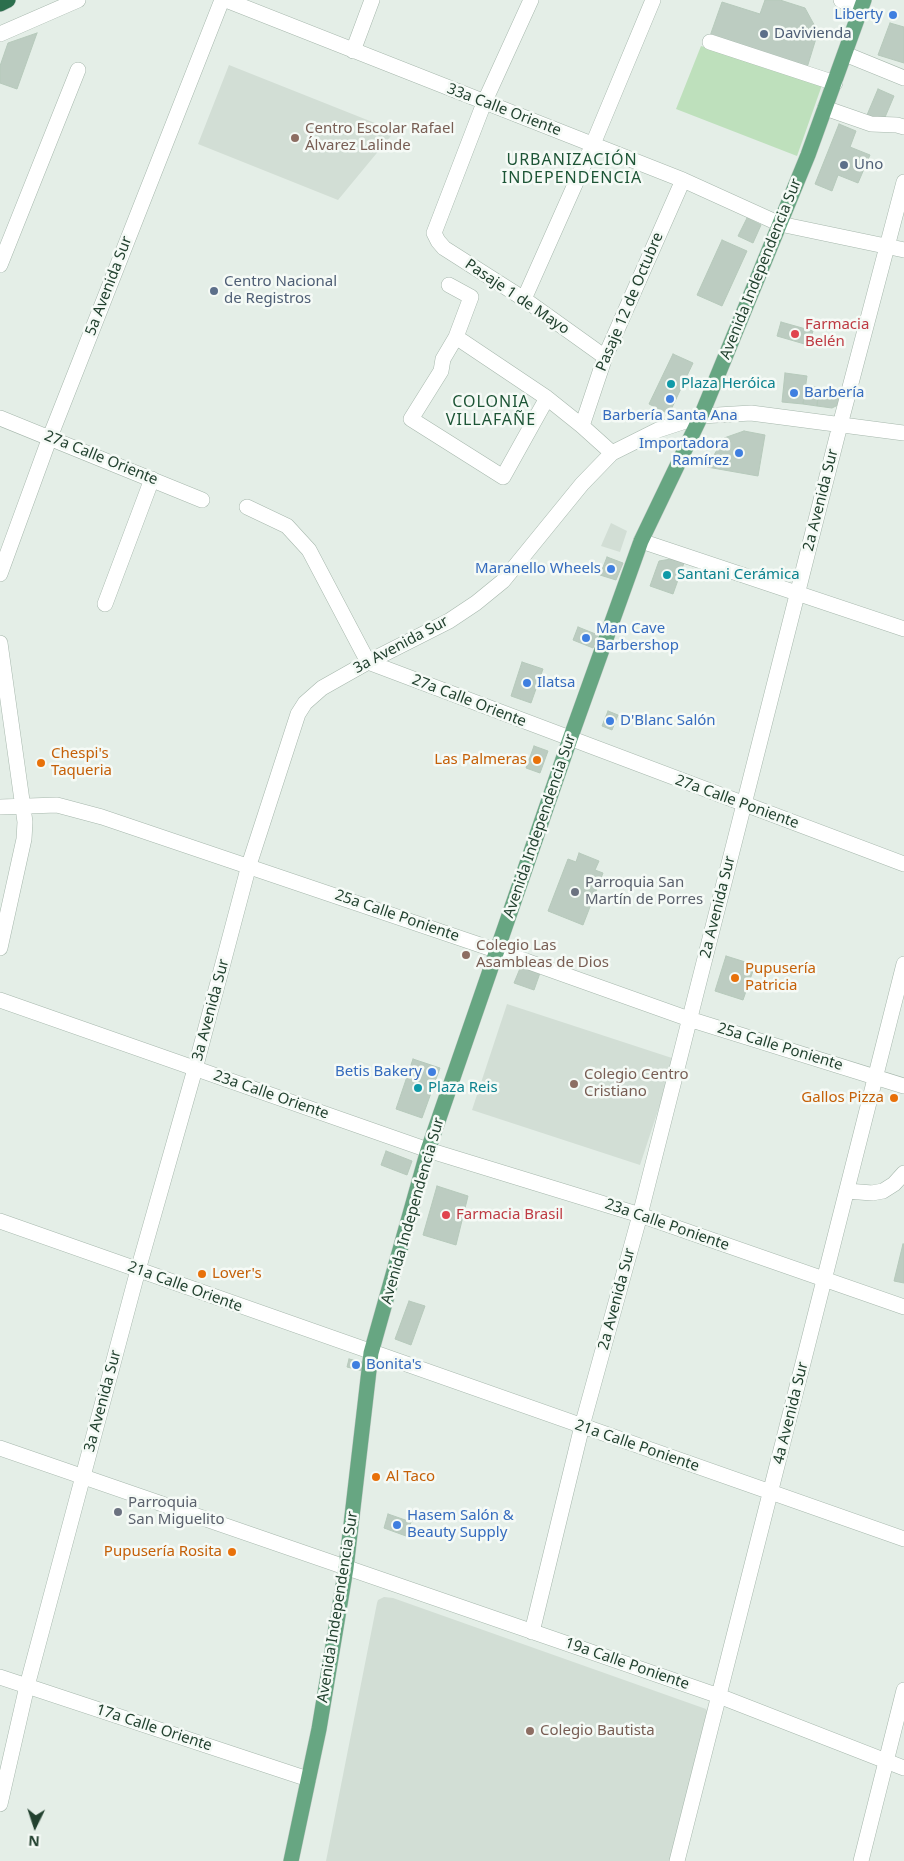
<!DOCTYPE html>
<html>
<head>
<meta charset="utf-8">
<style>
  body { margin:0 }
  #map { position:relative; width:904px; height:1861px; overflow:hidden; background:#e4eee7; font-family:"Noto Sans",sans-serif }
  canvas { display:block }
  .north { position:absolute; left:10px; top:1801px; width:50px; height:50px; -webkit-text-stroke:4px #f5faf6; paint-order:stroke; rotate:184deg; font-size:14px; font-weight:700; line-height:20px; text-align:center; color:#22412f }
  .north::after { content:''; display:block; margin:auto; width:18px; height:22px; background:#22412f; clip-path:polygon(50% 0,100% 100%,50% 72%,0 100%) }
</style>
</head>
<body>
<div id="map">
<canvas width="904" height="1861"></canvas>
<div class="north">N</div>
</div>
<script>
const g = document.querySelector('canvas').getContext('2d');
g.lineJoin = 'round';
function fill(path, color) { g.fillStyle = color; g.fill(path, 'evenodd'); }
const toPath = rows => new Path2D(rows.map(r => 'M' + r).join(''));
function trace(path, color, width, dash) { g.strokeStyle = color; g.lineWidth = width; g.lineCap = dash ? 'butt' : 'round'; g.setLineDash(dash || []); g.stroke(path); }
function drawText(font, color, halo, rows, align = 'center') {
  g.font = font + ' "Noto Sans",sans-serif'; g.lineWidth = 5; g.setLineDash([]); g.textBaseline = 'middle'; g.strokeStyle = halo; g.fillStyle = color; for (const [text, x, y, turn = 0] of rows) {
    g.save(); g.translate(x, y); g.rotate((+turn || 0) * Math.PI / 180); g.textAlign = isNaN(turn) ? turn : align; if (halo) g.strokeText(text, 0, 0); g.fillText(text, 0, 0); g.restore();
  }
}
fill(toPath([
  [229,65,395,131,338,200,198,144],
  [611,523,627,531,620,552,601,546],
  [507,1004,675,1059,640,1165,472,1110],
  [384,1597,393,1598,706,1709,709,1714,674,1861,326,1861,377,1603,378,1600]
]), '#d2ded5');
fill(toPath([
  [701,46,822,85,797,156,676,109]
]), '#bee0bc');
const building = toPath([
  [765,0,780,0,805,8,818,32,806,71,710,36,722,2,760,14,765,0],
  [890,23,904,27,904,63,878,55,890,23],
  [37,33,17,89,0,83,0,66,8,43,37,33],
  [878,89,894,96,883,122,867,115,878,89],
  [839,124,856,131,850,147,870,155,858,183,838,175,832,191,815,184,839,124],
  [747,218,761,225,753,243,738,236,747,218],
  [722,240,747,251,722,306,697,295,722,240],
  [781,322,813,331,808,345,777,336,781,322],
  [673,354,693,363,669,414,649,404,673,354],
  [785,373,807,376,803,404,782,402,785,373],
  [806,385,819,388,817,406,803,404,806,385],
  [819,388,842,391,840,404,832,408,817,406,819,388],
  [744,431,765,435,758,476,707,467,724,438,744,431],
  [607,557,623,563,616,580,600,575,607,557],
  [671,559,684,563,673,594,650,586,659,561,671,559],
  [578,627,598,635,593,648,573,640,578,627],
  [522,662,543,669,531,703,511,696,522,662],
  [608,711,618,715,612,730,602,726,608,711],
  [534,746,548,751,540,773,526,768,534,746],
  [579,853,599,861,595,870,603,873,583,925,548,911,568,859,576,862,579,853],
  [726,956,755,965,743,1000,715,991,726,956],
  [521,966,540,973,534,990,514,983,521,966],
  [413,1059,440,1068,422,1118,396,1109,413,1059],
  [386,1151,412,1161,407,1175,381,1165,386,1151],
  [437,1186,468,1196,456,1245,423,1235,437,1186],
  [903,1244,904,1244,904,1283,894,1281,903,1244],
  [409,1301,425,1306,411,1345,395,1339,409,1301],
  [349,1359,365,1363,363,1371,347,1367,349,1359],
  [388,1514,411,1522,406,1536,384,1528,388,1514]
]);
fill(building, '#bcccc1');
trace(building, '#b6c9bb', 1);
const minor = toPath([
  [226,0,683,180,780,224,904,250],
  [531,0,484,103,434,233,438,241,444,248,524,299,605,357],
  [841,0,860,10],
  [0,34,78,0],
  [710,42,835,83],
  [353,51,372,0],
  [845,54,904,78],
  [825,108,871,124,897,125,904,127],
  [0,265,78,70],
  [449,285,471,297,456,337,443,359,441,371,411,419,503,477,547,398],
  [524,299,593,144,653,0],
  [456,337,547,398,582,426,612,453],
  [0,418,202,500],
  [582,426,605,357,683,180],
  [247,507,287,526,309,550,368,662,904,864],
  [641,541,904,629],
  [0,574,50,437,222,0],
  [105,604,152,479],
  [0,643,25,822,24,839,0,948],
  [0,807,57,805,102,817,498,951,689,1019,904,1086],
  [0,1000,428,1150,640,1215,904,1307],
  [847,1191,872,1193,883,1191,894,1184,904,1173],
  [0,1221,904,1539],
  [0,1448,719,1696,904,1768],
  [532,1632,582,1426,640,1215,840,425,904,182],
  [0,1677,308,1779],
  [0,1804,27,1686,138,1270,195,1069,249,865,298,714,305,703,322,688,368,662,449,621,476,603,503,581,582,484,612,453,658,430,701,416,751,413,904,433],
  [677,1861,904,964],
  [861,1861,904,1690]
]);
const major = toPath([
  [291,1861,319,1729,346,1568,371,1353,428,1150,570,739,641,541,701,416,808,155,864,0]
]);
const highway = toPath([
  [0,4,8,0]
]);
trace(minor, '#a6b7ac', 16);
trace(major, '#c1cac5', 16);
trace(highway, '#c1cac5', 16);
trace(minor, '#fff', 15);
trace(major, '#67a682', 15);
trace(highway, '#2c6f4d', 15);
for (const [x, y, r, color] of [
  [893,15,5,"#3f7fe0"],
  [764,34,5,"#5c6f8a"],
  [295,138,5,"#8d6e63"],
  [844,165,5,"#5c6f8a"],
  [214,291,5,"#5c6f8a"],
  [795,334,5,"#e0444e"],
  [671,384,5,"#0f9aa8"],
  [794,393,5,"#3f7fe0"],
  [670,399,5,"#3f7fe0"],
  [739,453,5,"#3f7fe0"],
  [611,569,5,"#3f7fe0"],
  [667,575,5,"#0f9aa8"],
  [586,638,5,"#3f7fe0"],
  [527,683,5,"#3f7fe0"],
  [610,721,5,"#3f7fe0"],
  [537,760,5,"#e8710a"],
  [41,763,5,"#e8710a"],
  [575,892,5,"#6b7280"],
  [466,955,5,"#8d6e63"],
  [735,978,5,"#e8710a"],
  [432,1072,5,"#3f7fe0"],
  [574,1084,5,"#8d6e63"],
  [418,1088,5,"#0f9aa8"],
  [894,1098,5,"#e8710a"],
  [446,1215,5,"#e0444e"],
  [202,1274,5,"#e8710a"],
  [356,1365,5,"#3f7fe0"],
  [376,1477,5,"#e8710a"],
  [118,1512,5,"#6b7280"],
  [397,1525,5,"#3f7fe0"],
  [232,1552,5,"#e8710a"],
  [530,1731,5,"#8d6e63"]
]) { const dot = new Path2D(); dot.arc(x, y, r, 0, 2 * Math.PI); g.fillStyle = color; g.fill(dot); trace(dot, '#f5faf6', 2); }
drawText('15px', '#366cbe', '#f5faf6', [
  ["Liberty",883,15,"right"],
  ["Barbería",804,393],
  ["Barbería Santa Ana",670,416,"center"],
  ["Importadora",729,444,"right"],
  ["Ramírez",729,461,"right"],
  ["Maranello Wheels",601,569,"right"],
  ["Man Cave",596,629],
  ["Barbershop",596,646],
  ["Ilatsa",537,683],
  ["D'Blanc Salón",620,721],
  ["Betis Bakery",422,1072,"right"],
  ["Bonita's",366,1365],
  ["Hasem Salón &",407,1516],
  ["Beauty Supply",407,1533]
], 'left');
drawText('15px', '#4e5e75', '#f5faf6', [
  ["Davivienda",774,34],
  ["Uno",854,165],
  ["Centro Nacional",224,282],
  ["de Registros",224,299]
], 'left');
drawText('15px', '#22412f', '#f5faf6', [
  ["33a Calle Oriente",504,110,21],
  ["Avenida Independencia Sur",761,269,-68],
  ["5a Avenida Sur",109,286,-69],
  ["Pasaje 1 de Mayo",517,297,34],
  ["Pasaje 12 de Octubre",630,302,-67],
  ["27a Calle Oriente",101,458,22],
  ["2a Avenida Sur",821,500,-76],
  ["3a Avenida Sur",401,645,-28],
  ["27a Calle Oriente",469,701,21],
  ["27a Calle Poniente",737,802,20],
  ["Avenida Independencia Sur",540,826,-71],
  ["2a Avenida Sur",718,907,-76],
  ["25a Calle Poniente",397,916,19],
  ["3a Avenida Sur",211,1010,-75],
  ["25a Calle Poniente",780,1047,17],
  ["23a Calle Oriente",271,1095,19],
  ["Avenida Independencia Sur",413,1211,-74],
  ["23a Calle Poniente",667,1225,19],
  ["21a Calle Oriente",185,1287,20],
  ["2a Avenida Sur",617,1299,-75],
  ["3a Avenida Sur",103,1401,-75],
  ["4a Avenida Sur",791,1413,-76],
  ["21a Calle Poniente",637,1446,19],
  ["Avenida Independencia Sur",338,1607,-81],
  ["19a Calle Poniente",627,1664,19],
  ["17a Calle Oriente",154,1728,18]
]);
drawText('15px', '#785e54', '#f5faf6', [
  ["Centro Escolar Rafael",305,129],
  ["Álvarez Lalinde",305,146],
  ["Colegio Las",476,946],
  ["Asambleas de Dios",476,963],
  ["Colegio Centro",584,1075],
  ["Cristiano",584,1092],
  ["Colegio Bautista",540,1731]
], 'left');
drawText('15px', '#be3a42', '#f5faf6', [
  ["Farmacia",805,325],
  ["Belén",805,342],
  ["Farmacia Brasil",456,1215]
], 'left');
drawText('15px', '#0d838f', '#f5faf6', [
  ["Plaza Heróica",681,384],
  ["Santani Cerámica",677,575],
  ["Plaza Reis",428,1088]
], 'left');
drawText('15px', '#c56008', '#f5faf6', [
  ["Chespi's",51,754],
  ["Taqueria",51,771],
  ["Las Palmeras",527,760,"right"],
  ["Pupusería",745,969],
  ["Patricia",745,986],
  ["Gallos Pizza",884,1098,"right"],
  ["Lover's",212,1274],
  ["Al Taco",386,1477],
  ["Pupusería Rosita",222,1552,"right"]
], 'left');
drawText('15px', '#5b616d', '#f5faf6', [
  ["Parroquia San",585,883],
  ["Martín de Porres",585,900],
  ["Parroquia",128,1503],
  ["San Miguelito",128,1520]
], 'left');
g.letterSpacing = '1px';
drawText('16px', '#1d5536', '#f5faf6', [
  ["URBANIZACIÓN",572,160],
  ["INDEPENDENCIA",572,178],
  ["COLONIA",491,402],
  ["VILLAFAÑE",491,420]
]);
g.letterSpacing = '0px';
</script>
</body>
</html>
